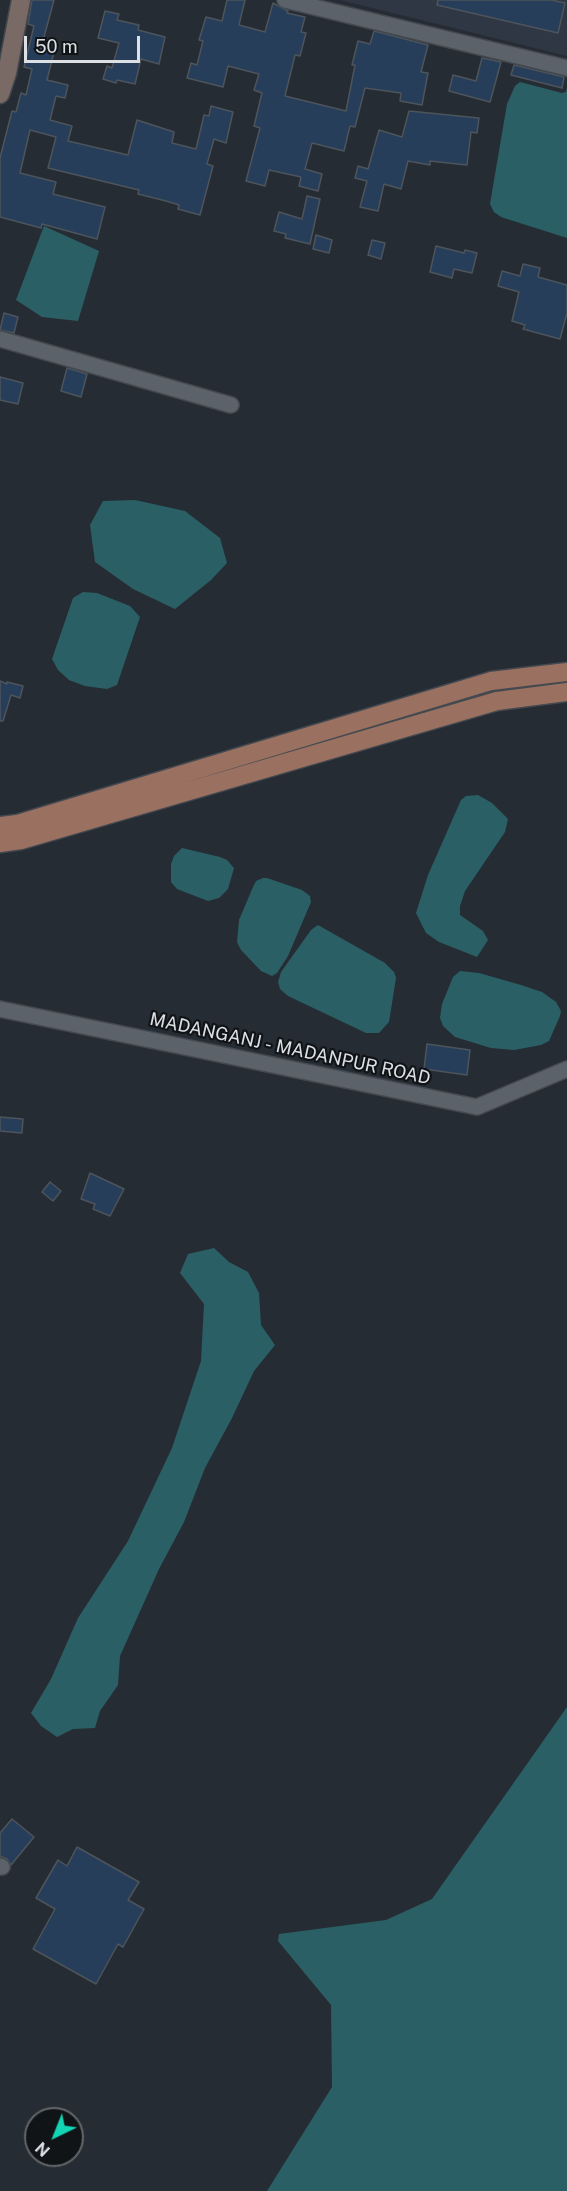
<!DOCTYPE html>
<html>
<head>
<meta charset="utf-8">
<style>
  body { margin:0 }
  #map { position:relative; width:567px; height:2191px; overflow:hidden; background:#262c33; font-family:"Public Sans",sans-serif }
  canvas { display:block }
  .north { position:absolute; left:24px; top:2107px; width:60px; height:60px; box-sizing:border-box; background:#111417; border:2px solid #626669; border-radius:50%; rotate:223deg; font-size:16px; font-weight:700; line-height:24px; text-align:center; color:#dce0e4 }
  .north::after { content:''; display:block; margin:auto; width:21px; height:27px; background:#12d5b4; clip-path:polygon(50% 0,100% 100%,50% 72%,0 100%) }
  .scale { position:absolute; left:24px; top:36px; width:116px; height:27px; box-sizing:border-box; border:3px solid #dce0e4; border-top:0; padding-left:8px; font-size:18px; line-height:21px; white-space:nowrap; color:#dce0e4; -webkit-text-stroke:4px #111417; paint-order:stroke }
</style>
</head>
<body>
<div id="map">
<canvas width="567" height="2191"></canvas>
<div class="north">N</div>
<div class="scale">50 m</div>
</div>
<script>
const g = document.querySelector('canvas').getContext('2d');
g.lineJoin = 'round';
function fill(path, color) { g.fillStyle = color; g.fill(path, 'evenodd'); }
const toPath = rows => new Path2D(rows.map(r => 'M' + r).join(''));
function trace(path, color, width, dash) { g.strokeStyle = color; g.lineWidth = width; g.lineCap = dash ? 'butt' : 'round'; g.setLineDash(dash || []); g.stroke(path); }
function drawText(font, color, halo, rows, align = 'center') {
  g.font = font + ' "Public Sans",sans-serif'; g.lineWidth = 4.5; g.setLineDash([]); g.textBaseline = 'middle'; g.strokeStyle = halo; g.fillStyle = color; for (const [text, x, y, turn = 0] of rows) {
    g.save(); g.translate(x, y); g.rotate((+turn || 0) * Math.PI / 180); g.textAlign = isNaN(turn) ? turn : align; if (halo) g.strokeText(text, 0, 0); g.fillText(text, 0, 0); g.restore();
  }
}
fill(toPath([
  [340,0,567,0,567,56]
]), '#2e3743');
fill(toPath([
  [520,82,562,93,566,92,567,88,567,238,501,217,494,212,490,204,507,104,515,86],
  [44,226,99,251,78,321,42,317,16,300],
  [135,500,185,511,220,538,227,563,211,580,175,609,133,589,95,562,90,525,103,501],
  [83,592,97,593,130,606,140,617,117,685,107,689,85,686,69,680,58,670,52,659,73,598],
  [478,795,492,803,508,819,505,832,465,891,460,906,460,915,483,931,488,940,477,957,439,942,426,933,416,913,428,875,461,800,466,796],
  [182,848,220,857,227,860,234,868,228,889,219,898,208,901,177,889,171,882,171,864,174,856],
  [263,878,267,878,302,890,310,896,311,902,288,956,277,973,272,976,261,971,241,950,237,942,239,920,253,887,256,881],
  [318,925,385,963,394,972,396,978,389,1022,379,1033,366,1033,288,996,280,989,278,982,281,972,311,930],
  [460,971,479,973,521,985,542,992,556,1002,561,1011,560,1016,549,1041,541,1045,514,1050,491,1048,455,1037,443,1026,440,1018,442,1004,453,977],
  [214,1248,229,1262,248,1272,259,1293,261,1325,275,1345,254,1371,232,1418,205,1468,184,1522,159,1569,120,1656,118,1685,100,1711,95,1728,73,1729,57,1737,41,1726,31,1713,51,1679,78,1618,128,1541,172,1448,201,1361,204,1304,180,1273,188,1254],
  [567,1707,567,2191,267,2191,332,2087,331,2005,278,1941,279,1934,386,1920,432,1899]
]), '#2a6065');
const building = toPath([
  [32,0,54,0,41,48,54,52,47,80,68,85,65,98,56,96,50,120,72,126,68,141,128,155,137,120,174,132,172,143,196,149,204,115,209,116,211,106,233,112,226,143,214,139,207,164,213,166,200,215,178,209,179,205,166,201,138,194,139,190,48,168,56,137,30,130,20,173,56,182,53,194,105,207,97,239,42,224,41,228,0,217,0,158,12,111,16,112,21,93,26,95,32,69,24,67,34,26,28,24,32,0],
  [227,0,245,0,239,25,265,32,273,3,288,11,287,13,305,17,301,32,306,33,300,56,295,55,285,96,346,111,355,65,352,65,358,41,370,44,374,31,428,45,421,72,428,73,422,105,400,101,401,93,365,88,355,127,350,126,344,151,312,143,305,169,322,174,318,191,299,186,301,177,269,170,265,186,246,181,260,128,254,126,262,93,254,90,259,74,228,66,223,87,187,78,191,63,197,65,203,41,199,40,206,17,222,21,227,0],
  [438,0,551,0,565,3,558,33,437,5,438,0],
  [105,11,119,14,117,20,139,25,138,30,165,37,159,64,141,59,135,84,117,80,116,83,103,79,107,66,112,68,119,43,98,38,105,11],
  [482,58,501,62,490,102,449,91,453,75,476,81,482,58],
  [514,65,564,77,562,88,511,75,514,65],
  [409,111,479,118,477,133,471,132,467,165,430,161,430,165,408,161,401,189,384,184,378,211,360,207,367,181,355,178,358,166,368,169,379,130,402,137,409,111],
  [307,196,320,199,310,244,285,238,286,234,274,231,279,212,302,219,307,196],
  [316,235,332,240,329,253,313,249,316,235],
  [372,240,385,243,381,259,368,255,372,240],
  [436,246,464,253,465,250,477,253,472,273,454,269,452,278,430,272,436,246],
  [523,264,540,268,538,277,567,285,567,313,560,339,523,329,525,325,512,321,519,292,498,286,502,271,520,276,523,264],
  [4,313,18,317,14,333,0,330,4,313],
  [67,368,87,374,81,397,61,391,67,368],
  [0,377,23,383,18,404,0,400,0,377],
  [0,681,7,684,7,682,23,686,20,698,11,695,3,721,0,721,0,681],
  [427,1044,470,1050,467,1075,424,1069,427,1044],
  [0,1117,23,1119,22,1133,0,1131,0,1117],
  [90,1173,124,1189,110,1216,93,1209,95,1204,81,1199,90,1173],
  [50,1182,61,1191,53,1201,42,1192,50,1182],
  [12,1819,34,1837,11,1865,7,1859,0,1856,0,1833,12,1819],
  [77,1847,139,1882,128,1900,144,1909,123,1947,118,1944,96,1984,33,1949,55,1909,36,1898,58,1860,67,1866,77,1847]
]);
fill(building, '#263e5a');
trace(building, '#4d545b', 1.5);
const street = toPath([
  [285,0,567,68],
  [0,339,231,405],
  [0,1009,477,1107,567,1069],
  [0,1866,2,1867]
]);
const secondary = toPath([
  [0,94,7,73,21,0]
]);
const primary = toPath([
  [0,826,17,824,491,681,567,672],
  [0,843,21,840,497,701,567,692]
]);
trace(street, '#44494f', 18);
trace(secondary, '#44494f', 21);
trace(primary, '#44494f', 21);
trace(street, '#5b626a', 15);
trace(secondary, '#7a6a66', 18);
trace(primary, '#9a7161', 18);
drawText('18px', '#dce0e4', '#111417', [
  ["MADANGANJ - MADANPUR ROAD",290,1049,12]
]);
</script>
</body>
</html>
